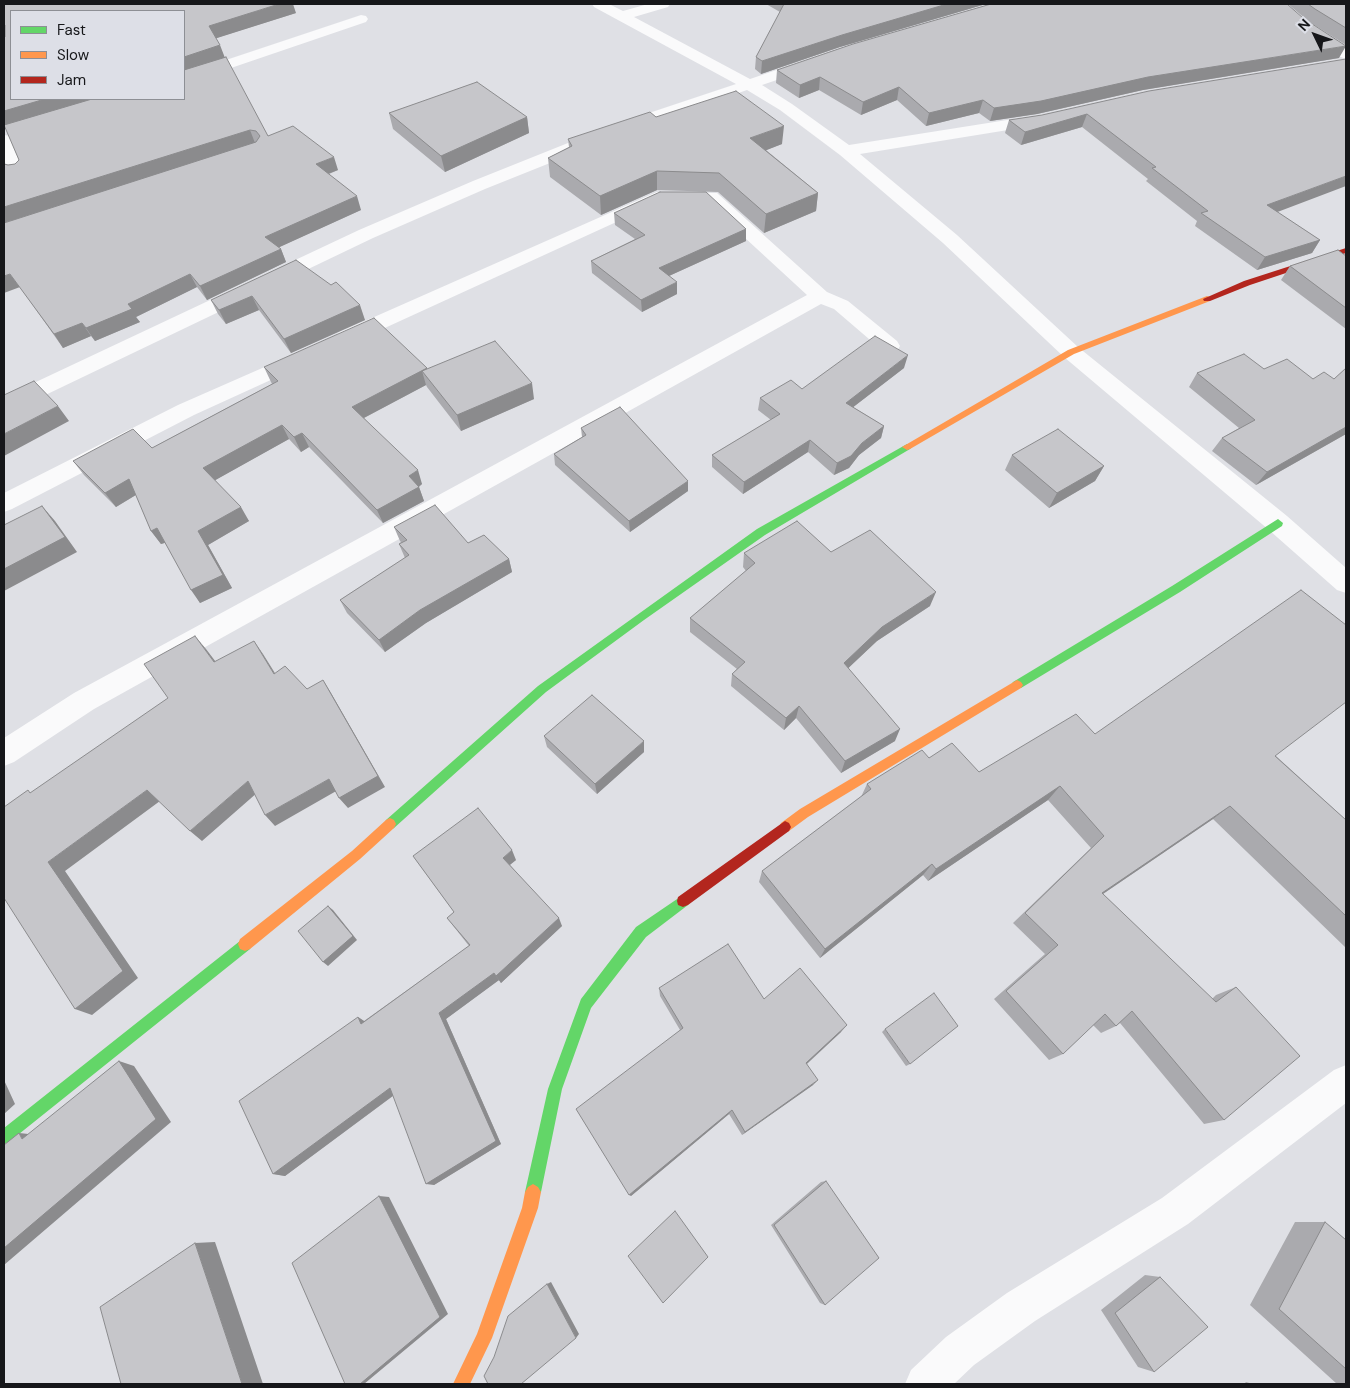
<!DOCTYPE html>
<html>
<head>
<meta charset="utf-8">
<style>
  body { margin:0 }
  #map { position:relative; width:1350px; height:1388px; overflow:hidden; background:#dfe0e5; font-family:"DM Sans",sans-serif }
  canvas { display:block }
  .frame { position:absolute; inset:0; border:5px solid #16171a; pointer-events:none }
  .legend { position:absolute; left:10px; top:10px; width:175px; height:90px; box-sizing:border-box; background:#dddfe7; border:1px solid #8d8f95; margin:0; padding:6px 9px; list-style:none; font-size:15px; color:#16171a }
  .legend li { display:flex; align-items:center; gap:10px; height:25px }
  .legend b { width:25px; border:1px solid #8d8f95 }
  .north { position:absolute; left:1290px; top:10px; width:50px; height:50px; -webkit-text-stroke:4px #dddfe7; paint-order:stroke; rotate:312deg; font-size:14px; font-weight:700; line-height:20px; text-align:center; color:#16171a }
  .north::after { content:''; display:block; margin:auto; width:18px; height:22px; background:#16171a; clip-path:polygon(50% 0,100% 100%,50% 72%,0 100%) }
</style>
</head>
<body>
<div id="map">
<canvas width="1350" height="1388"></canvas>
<div class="frame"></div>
<ul class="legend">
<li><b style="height:6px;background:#63d668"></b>Fast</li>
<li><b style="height:6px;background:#ff974d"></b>Slow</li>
<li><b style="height:6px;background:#b3261e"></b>Jam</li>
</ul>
<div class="north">N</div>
</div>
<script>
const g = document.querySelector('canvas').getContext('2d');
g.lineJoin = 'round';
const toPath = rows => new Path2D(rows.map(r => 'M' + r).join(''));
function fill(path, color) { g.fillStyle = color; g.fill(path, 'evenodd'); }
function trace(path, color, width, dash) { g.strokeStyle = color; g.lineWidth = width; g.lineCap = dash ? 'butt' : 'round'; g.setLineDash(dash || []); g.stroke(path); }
fill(toPath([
  [592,4,609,4,623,11,648,4,670,4,668,7,634,17,750,79,806,60,818,60,820,63,818,66,762,85,792,104,849,145,1045,114,1051,115,1053,119,1051,123,1045,124,860,154,957,235,1078,347,1287,516,1346,568,1346,593,1337,590,1269,530,1064,357,943,243,840,155,780,110,747,90,625,133,485,189,373,238,12,411,4,414,4,397,359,230,473,181,613,125,736,84,594,7,592,4],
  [1270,4,1285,4,1307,23,1346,47,1346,59,1341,57,1297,29,1270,4],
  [361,15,366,16,368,19,366,22,184,84,184,74,361,15],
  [4,135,10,136,13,140,26,172,23,176,17,177,11,176,8,172,4,159,4,135],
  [657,192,717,193,827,292,848,301,897,341,900,346,897,351,890,353,883,351,834,309,821,304,94,709,14,762,4,766,4,738,74,693,807,295,706,202,660,202,352,343,345,345,338,343,335,338,338,333,657,192],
  [301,351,308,353,312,358,308,363,194,415,12,509,4,512,4,493,178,405,301,351],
  [1346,1065,1346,1103,1188,1224,1035,1321,974,1365,954,1384,905,1384,911,1370,946,1337,1007,1293,1162,1198,1334,1070,1346,1065]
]), '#fafafb');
fill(toPath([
  [907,444,912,447,910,449,765,535,644,620,546,692,394,828,390,830,386,828,384,824,386,820,538,686,757,529,907,444],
  [1278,519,1283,523,1282,526,1180,592,1021,688,1013,688,1011,685,1013,682,1172,586,1278,519],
  [683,895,688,897,689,901,688,905,646,937,591,1008,562,1089,541,1192,538,1197,533,1200,528,1197,525,1192,548,1089,581,999,636,927,683,895],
  [245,937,250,939,252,944,250,949,9,1142,4,1144,4,1128,245,937]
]), '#63d668');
fill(toPath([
  [1207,296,1210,297,1210,301,1074,354,910,449,907,450,902,447,1068,350,1207,296],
  [1017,680,1021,682,1023,685,1021,688,808,817,789,831,785,833,781,831,779,827,781,823,800,809,1017,680],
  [390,818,394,820,396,824,394,828,360,859,250,949,245,951,240,949,238,944,240,939,352,851,386,820,390,818],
  [533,1184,538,1187,541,1192,538,1208,492,1338,470,1384,453,1384,477,1334,522,1208,525,1192,528,1187,533,1184]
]), '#ff974d');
fill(toPath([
  [1346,248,1346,253,1250,285,1210,301,1204,301,1203,299,1244,281,1346,248],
  [785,821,789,823,791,827,789,831,688,905,683,907,678,905,677,901,678,897,785,821]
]), '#b3261e');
fill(toPath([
  [4,4,296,13,216,38,224,57,268,136,338,170,329,174,361,210,279,247,281,249,286,262,207,300,197,287,136,317,140,322,95,341,91,336,63,348,20,287,4,164,8,165,15,164,19,160,5,126,4,126],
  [184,11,184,99,11,99],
  [766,4,986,4,840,47,761,74,755,69,756,57,780,12],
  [1288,4,1346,4,1346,45,1308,21],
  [1339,58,1143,90,1037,114,990,121,979,113,926,126,897,100,861,115,819,90,799,98,776,83,777,70],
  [1346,59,1277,212,1320,240,1312,253,1257,270,1195,226,1197,221,1146,181,1148,179,1082,127,1021,145,1005,133,1009,120,1042,115],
  [389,113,527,117,529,133,445,172,393,129],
  [656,117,782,144,766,150,818,193,816,211,764,233,718,192,657,190,601,215,550,177,548,158,569,147,568,139],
  [614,213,746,229,746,241,669,276,677,294,642,312,592,273,591,261,635,239,615,225],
  [1346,256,1346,329,1281,280,1290,266],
  [296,260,365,320,291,353,259,310,226,324,218,314,211,300],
  [264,367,427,368,427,369,534,399,461,431,427,387,426,385,364,418,422,484,419,487,424,501,383,523,309,447,301,452,289,439,215,480,249,521,208,545,232,588,200,603,165,543,161,544,151,531,136,495,116,507,84,475,73,461,152,448,272,384,271,382],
  [904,368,853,407,884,426,881,438,859,455,849,468,834,475,808,452,743,494,712,467,712,455,771,420,758,410,760,398],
  [1346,368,1346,434,1256,485,1212,451,1222,438,1239,428,1189,387,1197,373,1264,369,1313,379,1334,379],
  [581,428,688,491,630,532,555,465,554,454,582,437],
  [1012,455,1104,466,1095,481,1049,508,1005,470],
  [394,527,468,543,509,559,512,572,426,623,385,652,347,613,340,600,405,558,399,544,401,542,400,541],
  [831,552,930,606,877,641,848,668,895,741,841,773,796,718,784,730,731,686,732,674,737,669,690,632,690,618,746,571,743,567,744,553],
  [1095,734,1276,756,1346,820,1346,948,1213,819,1103,894,1212,999,1216,995,1236,987,1224,1120,1204,1124,1120,1023,1116,1026,1101,1033,1093,1025,1063,1054,1049,1060,994,999,1045,954,1013,923,1091,848,1048,800,928,881,923,875,820,958,759,882,762,871,861,797,867,784,929,758,979,772],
  [544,736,644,752,597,794,547,747],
  [413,856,516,860,510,865,562,926,501,983,499,980,446,1019,501,1144,434,1185,393,1096,285,1176,273,1174,358,1017,364,1021,469,946,447,918,454,912],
  [659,988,764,999,841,1032,807,1064,813,1085,742,1135,729,1114,631,1196,680,1030,660,996],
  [885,1029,910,1064,906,1066,882,1032],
  [826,1181,825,1305,820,1303,771,1225,821,1182],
  [1295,1222,1325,1222,1346,1240,1346,1384,1337,1384,1250,1305],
  [1145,1275,1160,1277,1154,1372,1138,1367,1101,1310],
  [1246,1382,1253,1384,1244,1384]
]), '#aaaaae');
fill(toPath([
  [279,4,293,4,296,13,214,39,209,26],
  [947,4,986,4,840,47,761,74,762,61,842,35],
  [4,25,5,25,11,36,4,39],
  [220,45,225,58,184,72,184,57],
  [1346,46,1339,58,1143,90,1037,114,990,121,994,108,1148,77],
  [820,77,819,90,799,98,800,85],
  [899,87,897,100,861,115,863,102],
  [45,99,96,99,4,126,4,111],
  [983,100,979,113,926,126,929,113],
  [1087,114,1082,127,1021,145,1025,132],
  [527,117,529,133,445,172,441,156],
  [784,126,782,144,749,157,750,138],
  [250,130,255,143,4,223,4,207],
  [334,157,338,170,320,177,316,164],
  [657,171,657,190,601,215,600,196],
  [1346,176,1346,186,1259,219,1267,205],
  [818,193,816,211,764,233,766,214],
  [357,196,361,210,271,251,265,237],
  [746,229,746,241,660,280,659,268],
  [1320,240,1312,253,1257,270,1265,257],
  [281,249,286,262,207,300,200,286],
  [10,274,20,287,4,293,4,276],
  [190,274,197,287,136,317,140,322,95,341,86,328,128,304],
  [677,282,677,294,642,312,641,300],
  [252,296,259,310,226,324,219,310],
  [360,305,365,320,291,353,284,339],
  [82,323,91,336,63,348,54,334],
  [908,355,904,368,843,415,846,403],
  [427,368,431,382,422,371,426,385,358,421,352,407],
  [532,383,534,399,461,431,457,415],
  [58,406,69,421,4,456,4,434],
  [282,425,289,439,212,482,203,468],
  [884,426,881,438,859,455,849,468,834,475,837,463],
  [1346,427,1346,434,1256,485,1267,472],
  [302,433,309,447,301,452,294,437],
  [810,440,808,452,743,494,744,482],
  [1104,466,1095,481,1049,508,1057,493],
  [418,470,422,484,414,490,409,476],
  [129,479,139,493,116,507,105,493],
  [688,481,688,491,630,532,629,521],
  [419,487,424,501,383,523,377,510],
  [42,506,55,521,77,552,4,591,4,569],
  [241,507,249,521,208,545,232,588,200,603,191,590,198,531],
  [157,528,167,542,161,544,151,531],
  [509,559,512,572,426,623,385,652,379,640,420,610],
  [936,592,930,606,877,641,840,676,844,663,882,627],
  [195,636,206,649,225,674,214,662],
  [254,641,263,654,283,686,274,674],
  [323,680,331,693,385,787,348,808,339,798],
  [799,706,796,718,784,730,786,718],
  [900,729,895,741,841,773,845,761],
  [644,741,644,752,597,794,595,784],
  [329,779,338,790,275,826,265,815],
  [248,781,258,792,202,841,190,831],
  [1060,786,1048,800,928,881,936,869],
  [147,790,160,801,65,871,138,978,92,1015,75,1009,48,862],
  [1230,806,1213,819,1088,904,1102,893],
  [512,850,516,860,507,867,503,858],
  [932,864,923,875,820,958,825,949],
  [328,906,333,910,357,940,328,966,323,962],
  [559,918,562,926,501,983,496,976],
  [494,973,499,980,446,1019,501,1144,434,1185,426,1184,439,1013],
  [358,1017,367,1023,361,1024],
  [847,1025,841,1032,802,1068,806,1063],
  [119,1061,134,1066,171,1122,4,1265,4,1248],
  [4,1080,15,1104,4,1114],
  [818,1080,813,1085,742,1135,745,1132],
  [390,1088,398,1092,285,1176,273,1174],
  [732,1110,729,1114,631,1196,629,1195],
  [19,1133,38,1135,22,1139],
  [379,1196,389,1197,448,1314,364,1384,360,1384],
  [215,1242,263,1384,242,1384,195,1243],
  [551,1282,579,1334,576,1338,547,1284]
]), '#8b8b8d');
const building = toPath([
  [4,4,279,4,209,26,220,45,184,57,184,11,11,11,11,99,45,99,4,111,4,37,5,37,5,25,4,25,4,4],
  [784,4,947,4,842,35,762,61,756,57,784,4],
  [991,4,1287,4,1303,18,1346,46,1148,77,1041,101,994,108,983,100,929,113,899,87,863,102,820,77,800,85,777,70,853,44,991,4],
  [1308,4,1346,4,1346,28,1315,9,1308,4],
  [226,57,268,136,293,126,334,157,316,164,357,196,265,237,281,249,200,286,190,274,128,304,132,309,86,328,82,323,54,334,10,274,4,276,4,223,256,142,260,136,256,131,250,130,4,207,4,164,8,165,15,164,19,160,4,125,92,99,184,99,184,70,226,57],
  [1346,59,1346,176,1267,205,1320,240,1265,257,1201,213,1208,211,1152,168,1156,167,1087,114,1025,132,1009,120,1042,115,1149,91,1346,59],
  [477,82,527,117,441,156,389,113,477,82],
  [736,91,784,126,750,138,818,193,766,214,719,173,657,171,600,196,548,158,572,146,568,139,650,112,656,117,736,91],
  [660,192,706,192,746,229,659,268,677,282,641,300,591,261,645,235,614,213,660,192],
  [1338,250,1346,256,1346,308,1290,266,1338,250],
  [296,260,331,285,336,282,360,305,284,339,252,296,219,310,211,300,296,260],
  [374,318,427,368,352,407,418,470,409,476,419,487,377,510,302,433,294,437,282,425,203,468,241,507,198,531,223,575,191,590,157,528,151,531,129,479,105,493,73,461,133,429,152,448,278,381,264,367,374,318],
  [875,336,908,355,846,403,884,426,862,443,851,456,837,463,810,440,744,482,712,455,780,414,760,398,791,380,802,389,875,336],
  [495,341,532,383,457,415,422,371,495,341],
  [1244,354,1264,369,1287,359,1313,379,1324,372,1334,379,1346,368,1346,427,1267,472,1222,438,1255,420,1197,373,1244,354],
  [34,381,58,406,4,434,4,395,34,381],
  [620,407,688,481,629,521,554,454,586,435,581,428,620,407],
  [1058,429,1104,466,1057,493,1012,455,1058,429],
  [435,505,468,543,484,535,509,559,420,610,379,640,340,600,409,555,399,544,407,540,394,527,435,505],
  [42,506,65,537,4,569,4,525,42,506],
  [797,521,831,552,870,530,936,592,882,627,844,663,900,729,845,761,799,706,786,718,732,674,745,662,690,618,755,563,744,553,797,521],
  [1301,590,1346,625,1346,702,1275,756,1346,820,1346,916,1230,806,1102,893,1216,1002,1236,987,1300,1056,1224,1120,1132,1011,1116,1026,1105,1014,1063,1054,1006,991,1058,945,1025,913,1104,836,1060,786,936,869,932,864,825,949,762,871,871,789,867,784,922,750,929,758,952,743,979,772,1076,714,1095,734,1301,590],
  [195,636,214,662,254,641,274,674,285,666,307,689,323,680,378,776,339,798,329,779,265,815,248,781,190,831,147,790,48,862,123,971,75,1009,4,898,4,807,28,790,30,793,168,698,144,664,195,636],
  [592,695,644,741,595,784,544,736,592,695],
  [478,808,512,850,503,858,559,918,496,976,494,973,439,1013,496,1141,426,1184,390,1088,273,1174,239,1101,358,1017,361,1024,470,945,447,918,454,912,413,856,478,808],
  [328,906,353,936,323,962,298,931,328,906],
  [728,944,764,999,800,968,847,1025,806,1063,818,1080,745,1132,732,1110,629,1195,576,1109,683,1028,659,988,728,944],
  [934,993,958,1026,910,1064,885,1029,934,993],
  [119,1061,156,1119,4,1248,4,1145,19,1133,22,1139,119,1061],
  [826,1181,879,1258,825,1305,774,1225,826,1181],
  [379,1196,440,1317,360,1384,345,1384,292,1263,379,1196],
  [675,1211,708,1257,663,1303,628,1256,675,1211],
  [1325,1222,1346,1240,1346,1369,1279,1309,1325,1222],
  [195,1243,242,1384,121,1384,100,1307,195,1243],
  [1160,1277,1208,1327,1154,1372,1115,1313,1160,1277],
  [547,1284,576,1338,521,1384,488,1384,484,1376,494,1357,508,1316,547,1284]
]);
fill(building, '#c6c6ca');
trace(building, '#8b8b8d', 1);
</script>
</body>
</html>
